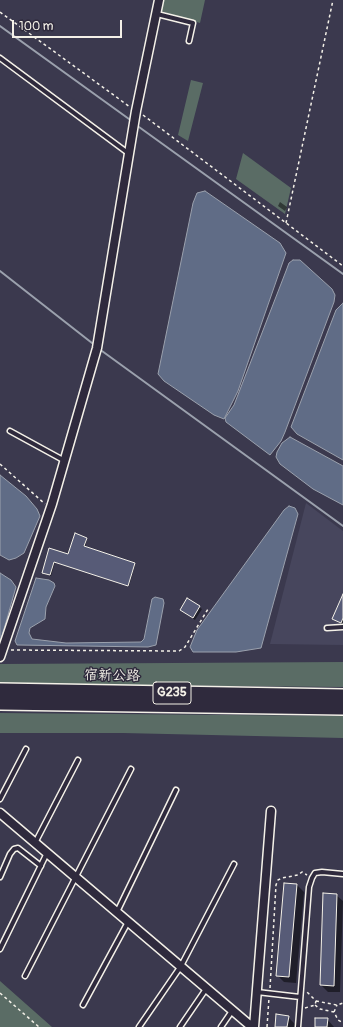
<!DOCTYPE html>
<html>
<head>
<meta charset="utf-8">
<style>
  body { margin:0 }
  #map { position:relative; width:343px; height:1027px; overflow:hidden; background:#3b394e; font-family:Pangolin,sans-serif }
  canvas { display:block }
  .scale { position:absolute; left:12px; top:20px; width:110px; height:18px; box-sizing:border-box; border:2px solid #f4f1e8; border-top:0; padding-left:5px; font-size:12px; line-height:14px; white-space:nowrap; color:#f4f1e8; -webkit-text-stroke:3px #2f2a3d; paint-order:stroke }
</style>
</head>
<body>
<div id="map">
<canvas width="343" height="1027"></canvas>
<div class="scale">100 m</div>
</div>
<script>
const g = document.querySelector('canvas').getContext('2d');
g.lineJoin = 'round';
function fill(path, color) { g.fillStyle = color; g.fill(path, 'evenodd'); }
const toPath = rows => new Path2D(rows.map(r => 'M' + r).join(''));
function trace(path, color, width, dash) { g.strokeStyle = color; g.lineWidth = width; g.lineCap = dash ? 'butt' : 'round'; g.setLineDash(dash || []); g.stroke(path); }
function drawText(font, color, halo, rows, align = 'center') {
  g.font = font + ' Pangolin,"LXGW WenKai TC",sans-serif'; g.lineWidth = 3; g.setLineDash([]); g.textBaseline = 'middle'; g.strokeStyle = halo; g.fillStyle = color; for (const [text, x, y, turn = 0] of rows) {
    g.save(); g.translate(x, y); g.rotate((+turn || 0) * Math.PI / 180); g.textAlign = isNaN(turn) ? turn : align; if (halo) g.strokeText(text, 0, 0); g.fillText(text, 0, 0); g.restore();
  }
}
fill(toPath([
  [306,503,343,531,343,645,270,644]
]), '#47465d');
fill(toPath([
  [164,0,205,0,200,23,161,11],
  [191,80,203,83,188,141,178,135],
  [243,153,291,188,285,214,236,179],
  [343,662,343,687,0,684,0,664],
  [0,713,343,716,343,738,123,733,0,733],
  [0,981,52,1027,0,1027]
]), '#5a6c65');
const water = toPath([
  [205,191,280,243,286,253,238,391,224,419,214,415,164,381,158,374,193,203,197,193,205,191],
  [293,260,300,260,332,289,335,295,334,302,285,432,281,441,270,455,226,422,225,418,234,405,286,271,289,263,293,260],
  [343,303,343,460,297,434,291,427,336,310,343,303],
  [290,437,343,466,343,505,313,489,280,464,276,457,277,452,282,443,290,437],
  [0,475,26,496,37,509,40,516,24,553,16,558,9,560,0,555,0,475],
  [289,506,295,508,298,514,261,648,236,652,193,652,190,647,197,630,284,510,289,506],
  [0,573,11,580,16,587,0,643,0,573],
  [36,578,49,580,54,583,55,586,46,607,45,619,30,628,29,633,32,639,66,643,141,642,144,639,152,599,155,597,163,599,164,603,156,645,148,647,17,645,15,641,36,578]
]);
fill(water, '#606c86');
trace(water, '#9ba1ad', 1);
fill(toPath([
  [280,202,287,207,285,211,278,206],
  [87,538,85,548,135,565,129,586,55,562,51,576,44,573,50,550,68,555],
  [343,597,343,625,333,619],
  [187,599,202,609,195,620,181,610],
  [297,885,304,892,296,983,284,982,277,975],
  [336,895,343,901,340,992,328,992,321,985],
  [288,1017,295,1024,295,1027,276,1027],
  [327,1019,334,1027,316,1027]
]), '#0007');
trace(toPath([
  [0,26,129,119],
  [139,127,343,274],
  [0,271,92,343],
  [102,351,343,526]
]), '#9ba1ad', 2);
const building = toPath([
  [75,533,87,538,84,546,135,563,128,586,54,562,50,575,42,573,49,548,68,554,75,533],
  [343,594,343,618,341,623,332,619,343,594],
  [187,598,200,606,193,618,180,610,187,598],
  [284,883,297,884,289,977,276,976,284,883],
  [323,893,337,894,334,986,320,985,323,893],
  [276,1014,289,1016,287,1027,275,1027,276,1014],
  [315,1018,328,1018,327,1027,315,1027,315,1018]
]);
fill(building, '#575b77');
trace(building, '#f4f1e8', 1);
const service = toPath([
  [157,14,193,23,189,41],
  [0,58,128,153],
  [10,431,65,461],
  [327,628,343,627],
  [0,799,26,749],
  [35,843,78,760],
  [0,877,10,854,14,849,18,848,41,866],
  [117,912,176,790],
  [0,949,47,853],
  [25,976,131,769],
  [257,992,300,997],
  [83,1005,128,922],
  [139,1027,181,966,234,864],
  [180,1027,206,989],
  [221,1027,232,1011],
  [298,1027,309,887,312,878,315,873,322,872,343,874]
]);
const minor = toPath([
  [0,657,52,504,97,348,136,111,159,0],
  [0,813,252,1027],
  [254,1027,271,811]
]);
const trunk = toPath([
  [0,690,343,696],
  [0,703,343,708]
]);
trace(service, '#f4f1e8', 7);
trace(minor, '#f4f1e8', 11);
trace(trunk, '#f4f1e8', 16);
trace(toPath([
  [0,12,130,107],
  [143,115,343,266],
  [286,223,333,0],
  [0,464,45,504],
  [11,650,179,651,185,647,208,609],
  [270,988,276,885,278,880,282,878,298,875,302,872,307,875],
  [0,993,39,1027],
  [316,1001,337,1005,343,1003],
  [315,1005,320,1009,334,1012,338,1020,343,1023],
  [305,1008,315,1005,316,1001,307,992],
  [334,1012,337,1005],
  [267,1027,269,998]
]), '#f4f1e8', 1.5, [3, 3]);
trace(service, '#2f2a3d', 4);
trace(minor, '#2f2a3d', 8);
trace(trunk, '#2f2a3d', 13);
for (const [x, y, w] of [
  [172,693,38]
]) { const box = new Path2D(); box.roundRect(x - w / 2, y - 11, w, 22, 3); g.fillStyle = '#2f2a3d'; g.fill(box); trace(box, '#f4f1e8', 1); }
drawText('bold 13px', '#f4f1e8', null, [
  ["G235",172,693]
]);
drawText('14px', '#f4f1e8', '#2f2a3d', [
  ["宿新公路",112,676,1]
]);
</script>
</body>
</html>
